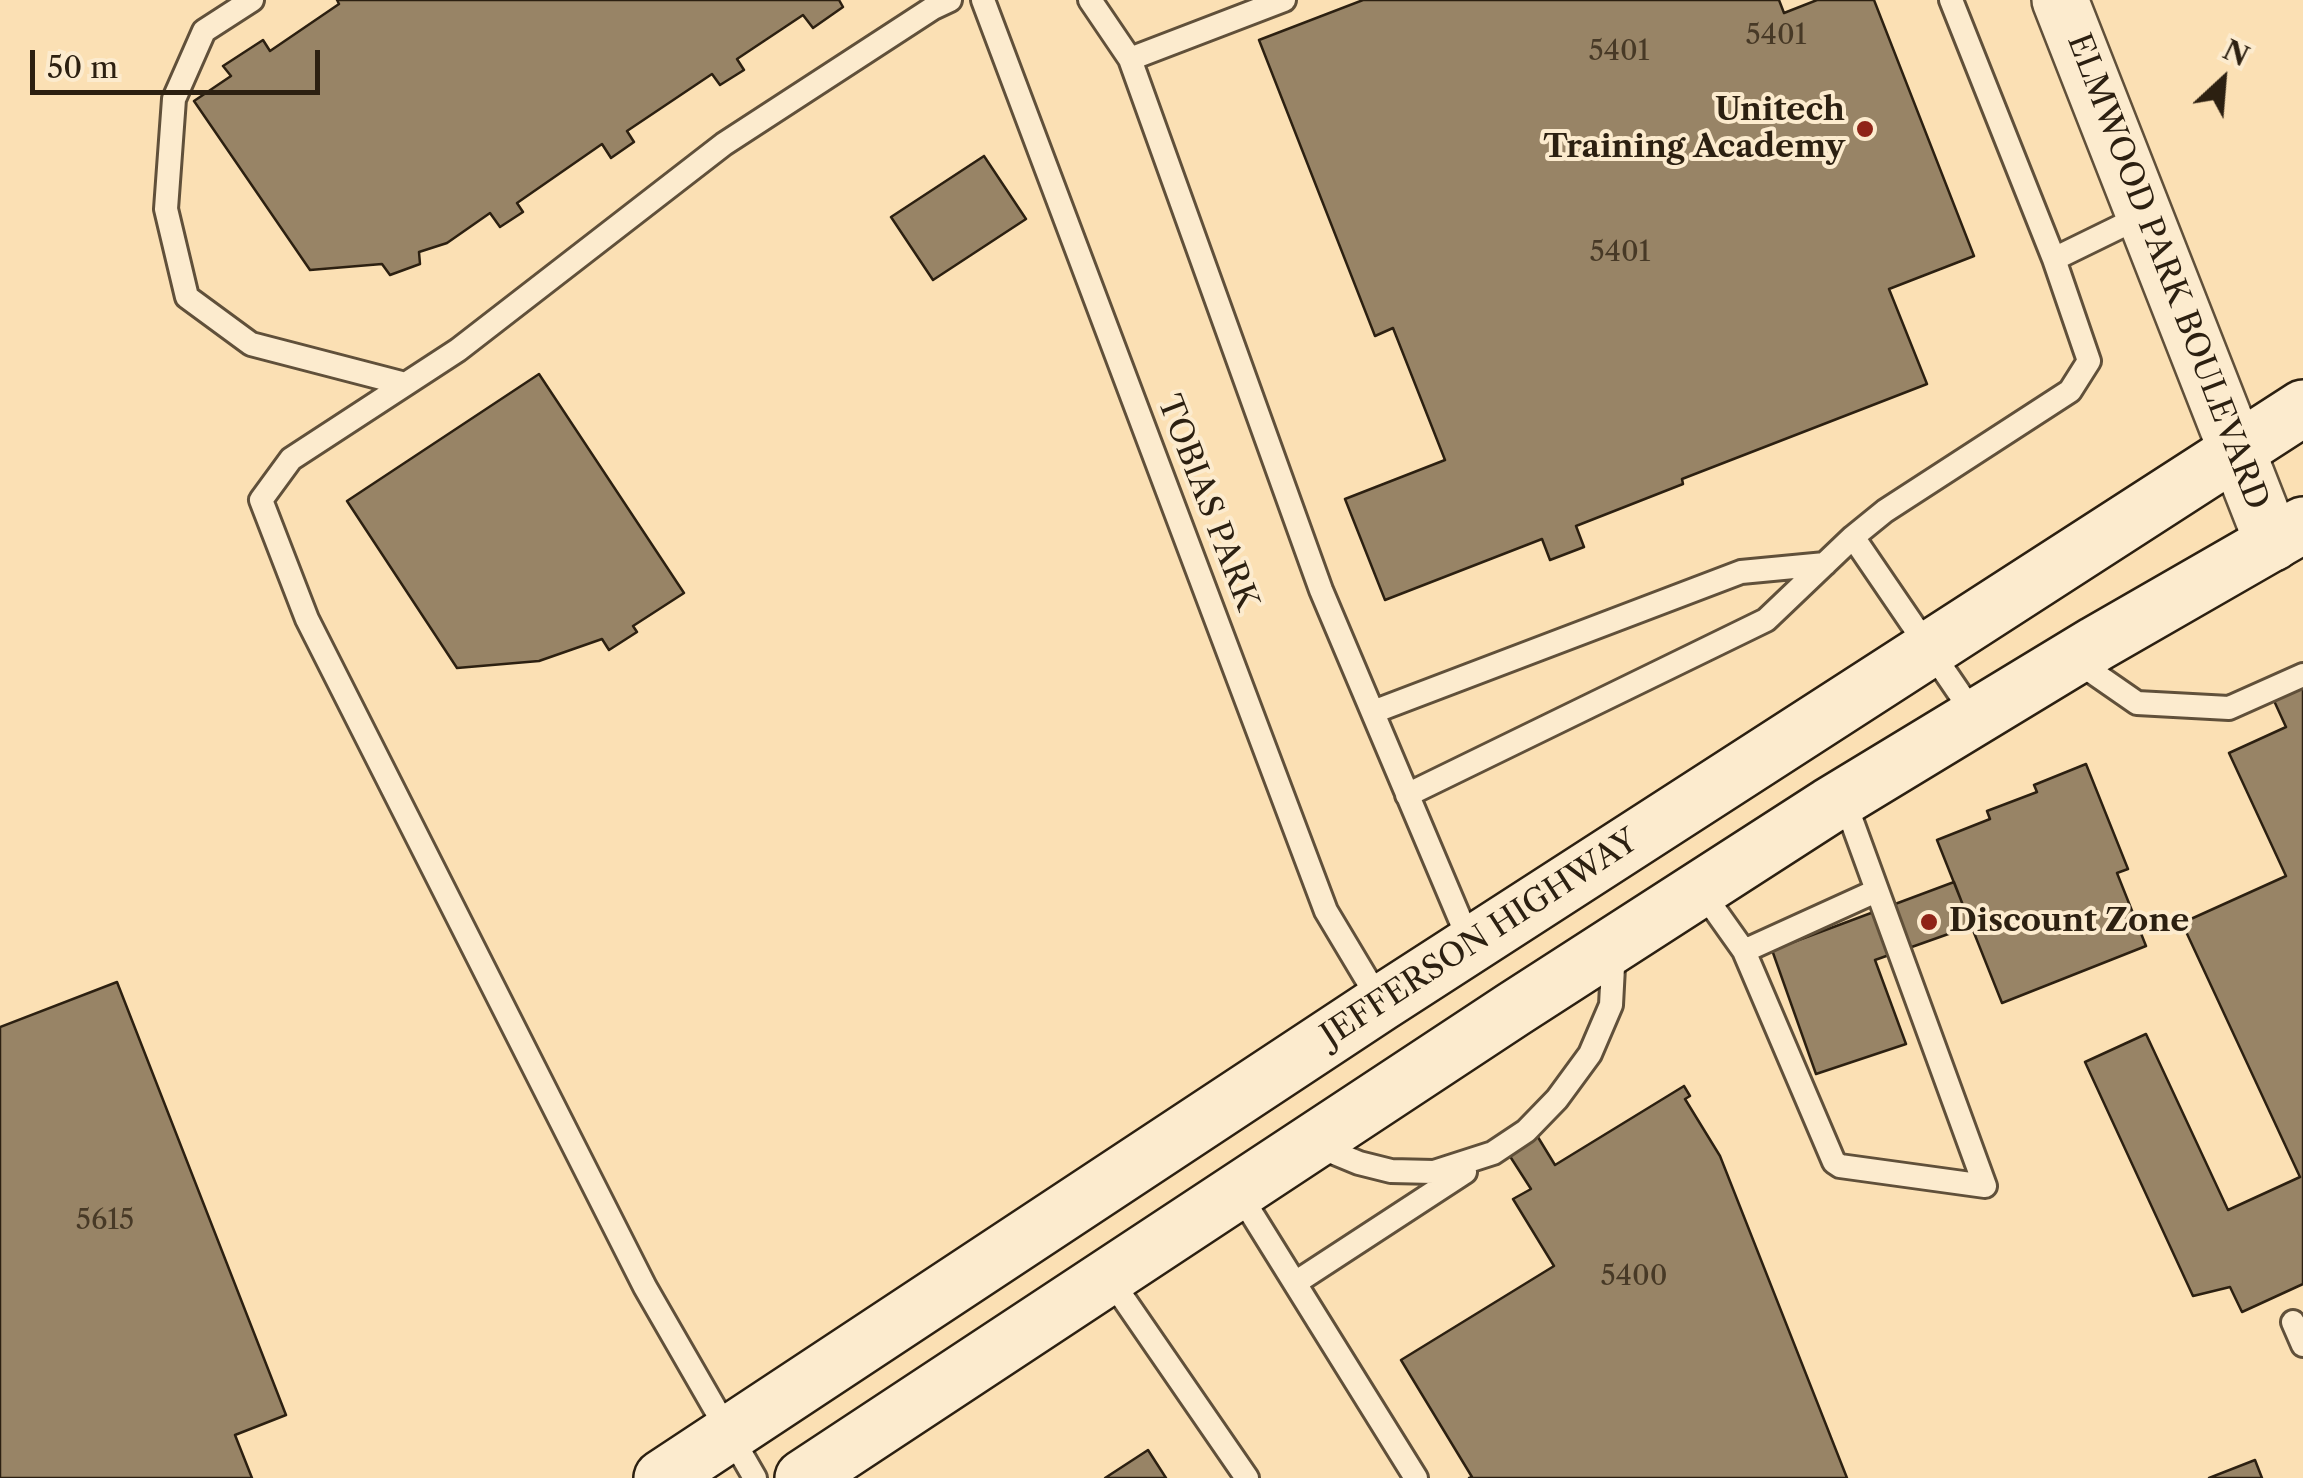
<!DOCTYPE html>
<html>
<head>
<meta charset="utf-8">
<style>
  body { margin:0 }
  #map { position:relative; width:2303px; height:1478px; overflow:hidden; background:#fbe0b4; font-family:"Libre Caslon Text",serif }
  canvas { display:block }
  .north { position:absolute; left:2173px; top:30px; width:100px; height:100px; -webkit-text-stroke:8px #fcebce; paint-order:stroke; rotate:26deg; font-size:28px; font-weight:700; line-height:40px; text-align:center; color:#2c2011 }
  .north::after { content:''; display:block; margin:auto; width:35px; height:45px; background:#2c2011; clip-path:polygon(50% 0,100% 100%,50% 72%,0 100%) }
  .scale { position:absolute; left:30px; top:50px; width:290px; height:45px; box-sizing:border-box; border:5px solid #2c2011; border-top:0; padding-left:12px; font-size:30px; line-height:35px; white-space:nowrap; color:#2c2011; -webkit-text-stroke:8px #fcebce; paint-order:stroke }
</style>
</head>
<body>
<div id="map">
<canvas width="2303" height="1478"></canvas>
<div class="north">N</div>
<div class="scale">50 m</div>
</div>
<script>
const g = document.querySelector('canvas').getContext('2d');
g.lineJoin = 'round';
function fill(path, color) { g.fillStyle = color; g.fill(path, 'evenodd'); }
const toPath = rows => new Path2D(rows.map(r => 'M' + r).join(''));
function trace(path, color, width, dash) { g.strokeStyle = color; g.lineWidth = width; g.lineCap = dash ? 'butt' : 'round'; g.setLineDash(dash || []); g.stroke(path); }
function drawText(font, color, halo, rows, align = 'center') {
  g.font = font + ' "Libre Caslon Text",serif'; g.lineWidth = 8; g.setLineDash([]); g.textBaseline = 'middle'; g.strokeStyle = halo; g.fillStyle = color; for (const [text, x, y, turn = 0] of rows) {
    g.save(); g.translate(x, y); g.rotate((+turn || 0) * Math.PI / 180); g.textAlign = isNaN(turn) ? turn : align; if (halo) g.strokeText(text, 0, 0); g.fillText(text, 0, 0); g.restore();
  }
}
const building = toPath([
  [337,0,839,0,843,7,813,28,803,15,737,59,744,70,720,85,712,74,627,131,634,142,611,158,602,144,517,203,523,212,500,227,490,213,447,243,419,252,420,264,390,275,382,264,310,270,194,101,231,76,223,66,263,40,270,51,339,4,337,0],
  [1363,0,1779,0,1784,13,1817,0,1874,0,1974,256,1889,289,1927,384,1682,479,1683,484,1576,526,1584,547,1550,560,1542,539,1385,600,1345,499,1445,460,1393,328,1375,336,1259,40,1363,0],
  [984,156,1026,219,933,280,891,217,984,156],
  [539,374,684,593,633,626,637,632,609,650,602,639,539,661,457,668,347,501,539,374],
  [2303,677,2303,1284,2242,1312,2230,1287,2193,1296,2085,1062,2146,1034,2228,1210,2300,1177,2182,923,2286,876,2229,753,2286,727,2270,692,2303,677],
  [2086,764,2128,869,2117,873,2146,946,2002,1003,1937,840,1990,819,1987,811,2037,792,2034,785,2086,764],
  [1954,882,1971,926,1875,960,1906,1044,1816,1074,1772,950,1954,882],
  [117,982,286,1415,235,1435,252,1478,0,1478,0,1027,117,982],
  [1684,1086,1690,1096,1685,1099,1720,1156,1847,1478,1469,1478,1472,1477,1401,1360,1554,1266,1513,1199,1531,1189,1504,1147,1533,1129,1555,1165,1684,1086],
  [1148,1450,1166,1478,1105,1478,1148,1450],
  [2255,1460,2262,1478,2209,1478,2255,1460]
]);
fill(building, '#988466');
trace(building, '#2c2011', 2.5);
const service = toPath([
  [252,0,204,31,174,99,166,209,187,297,251,344,405,384],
  [983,0,1326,911,1381,1003],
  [1090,0,1130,59,1321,590,1471,945],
  [1951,0,2054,259],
  [1130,59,1284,0],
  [2075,660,2137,703,2229,708,2303,675],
  [1373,712,1741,572,1825,564],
  [1975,716,1853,537,1885,511,2070,391,2089,361,2054,259,2144,215],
  [1407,795,1766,620,1853,537],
  [1700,889,1744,951,1876,891],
  [1744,951,1834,1162,1840,1166,1985,1186,1843,797],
  [1313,1144,1359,1163,1391,1171,1434,1172,1493,1153,1526,1131,1557,1099,1590,1054,1611,1005,1614,948],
  [1237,1190,1416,1478],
  [1108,1276,1247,1478],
  [1295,1283,1465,1172],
  [2293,1322,2303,1345],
  [755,1478,645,1287,307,619,261,500,291,459,458,350,724,144,933,8,950,0]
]);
const tertiary = toPath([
  [2060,0,2273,543]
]);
const secondary = toPath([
  [662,1478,1381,1003,2303,408],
  [803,1478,1514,1009,1829,806,2096,644,2303,525]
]);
trace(service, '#60503a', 28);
trace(tertiary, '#60503a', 60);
trace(secondary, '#2c2011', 60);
trace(service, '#fcebce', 22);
trace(tertiary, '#fcebce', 55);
trace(secondary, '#fcebce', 55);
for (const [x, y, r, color] of [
  [1865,129,10,"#8f2418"],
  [1929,922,10,"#8f2418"]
]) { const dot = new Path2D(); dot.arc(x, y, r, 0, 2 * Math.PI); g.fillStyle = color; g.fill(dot); trace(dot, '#fcebce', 4); }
drawText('28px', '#473926', null, [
  ["5401",1776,36],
  ["5401",1619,52],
  ["5401",1620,253],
  ["5615",105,1221],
  ["5400",1634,1277]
]);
drawText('bold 32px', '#2c2011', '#fcebce', [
  ["Unitech",1845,111],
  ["Training Academy",1845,148],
  ["Discount Zone",1949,922,"left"]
], 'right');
drawText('32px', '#2c2011', '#fcebce', [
  ["ELMWOOD PARK BOULEVARD",2167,272,69],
  ["TOBIAS PARK",1207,503,69],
  ["JEFFERSON HIGHWAY",1480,939,-33]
]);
</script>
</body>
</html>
